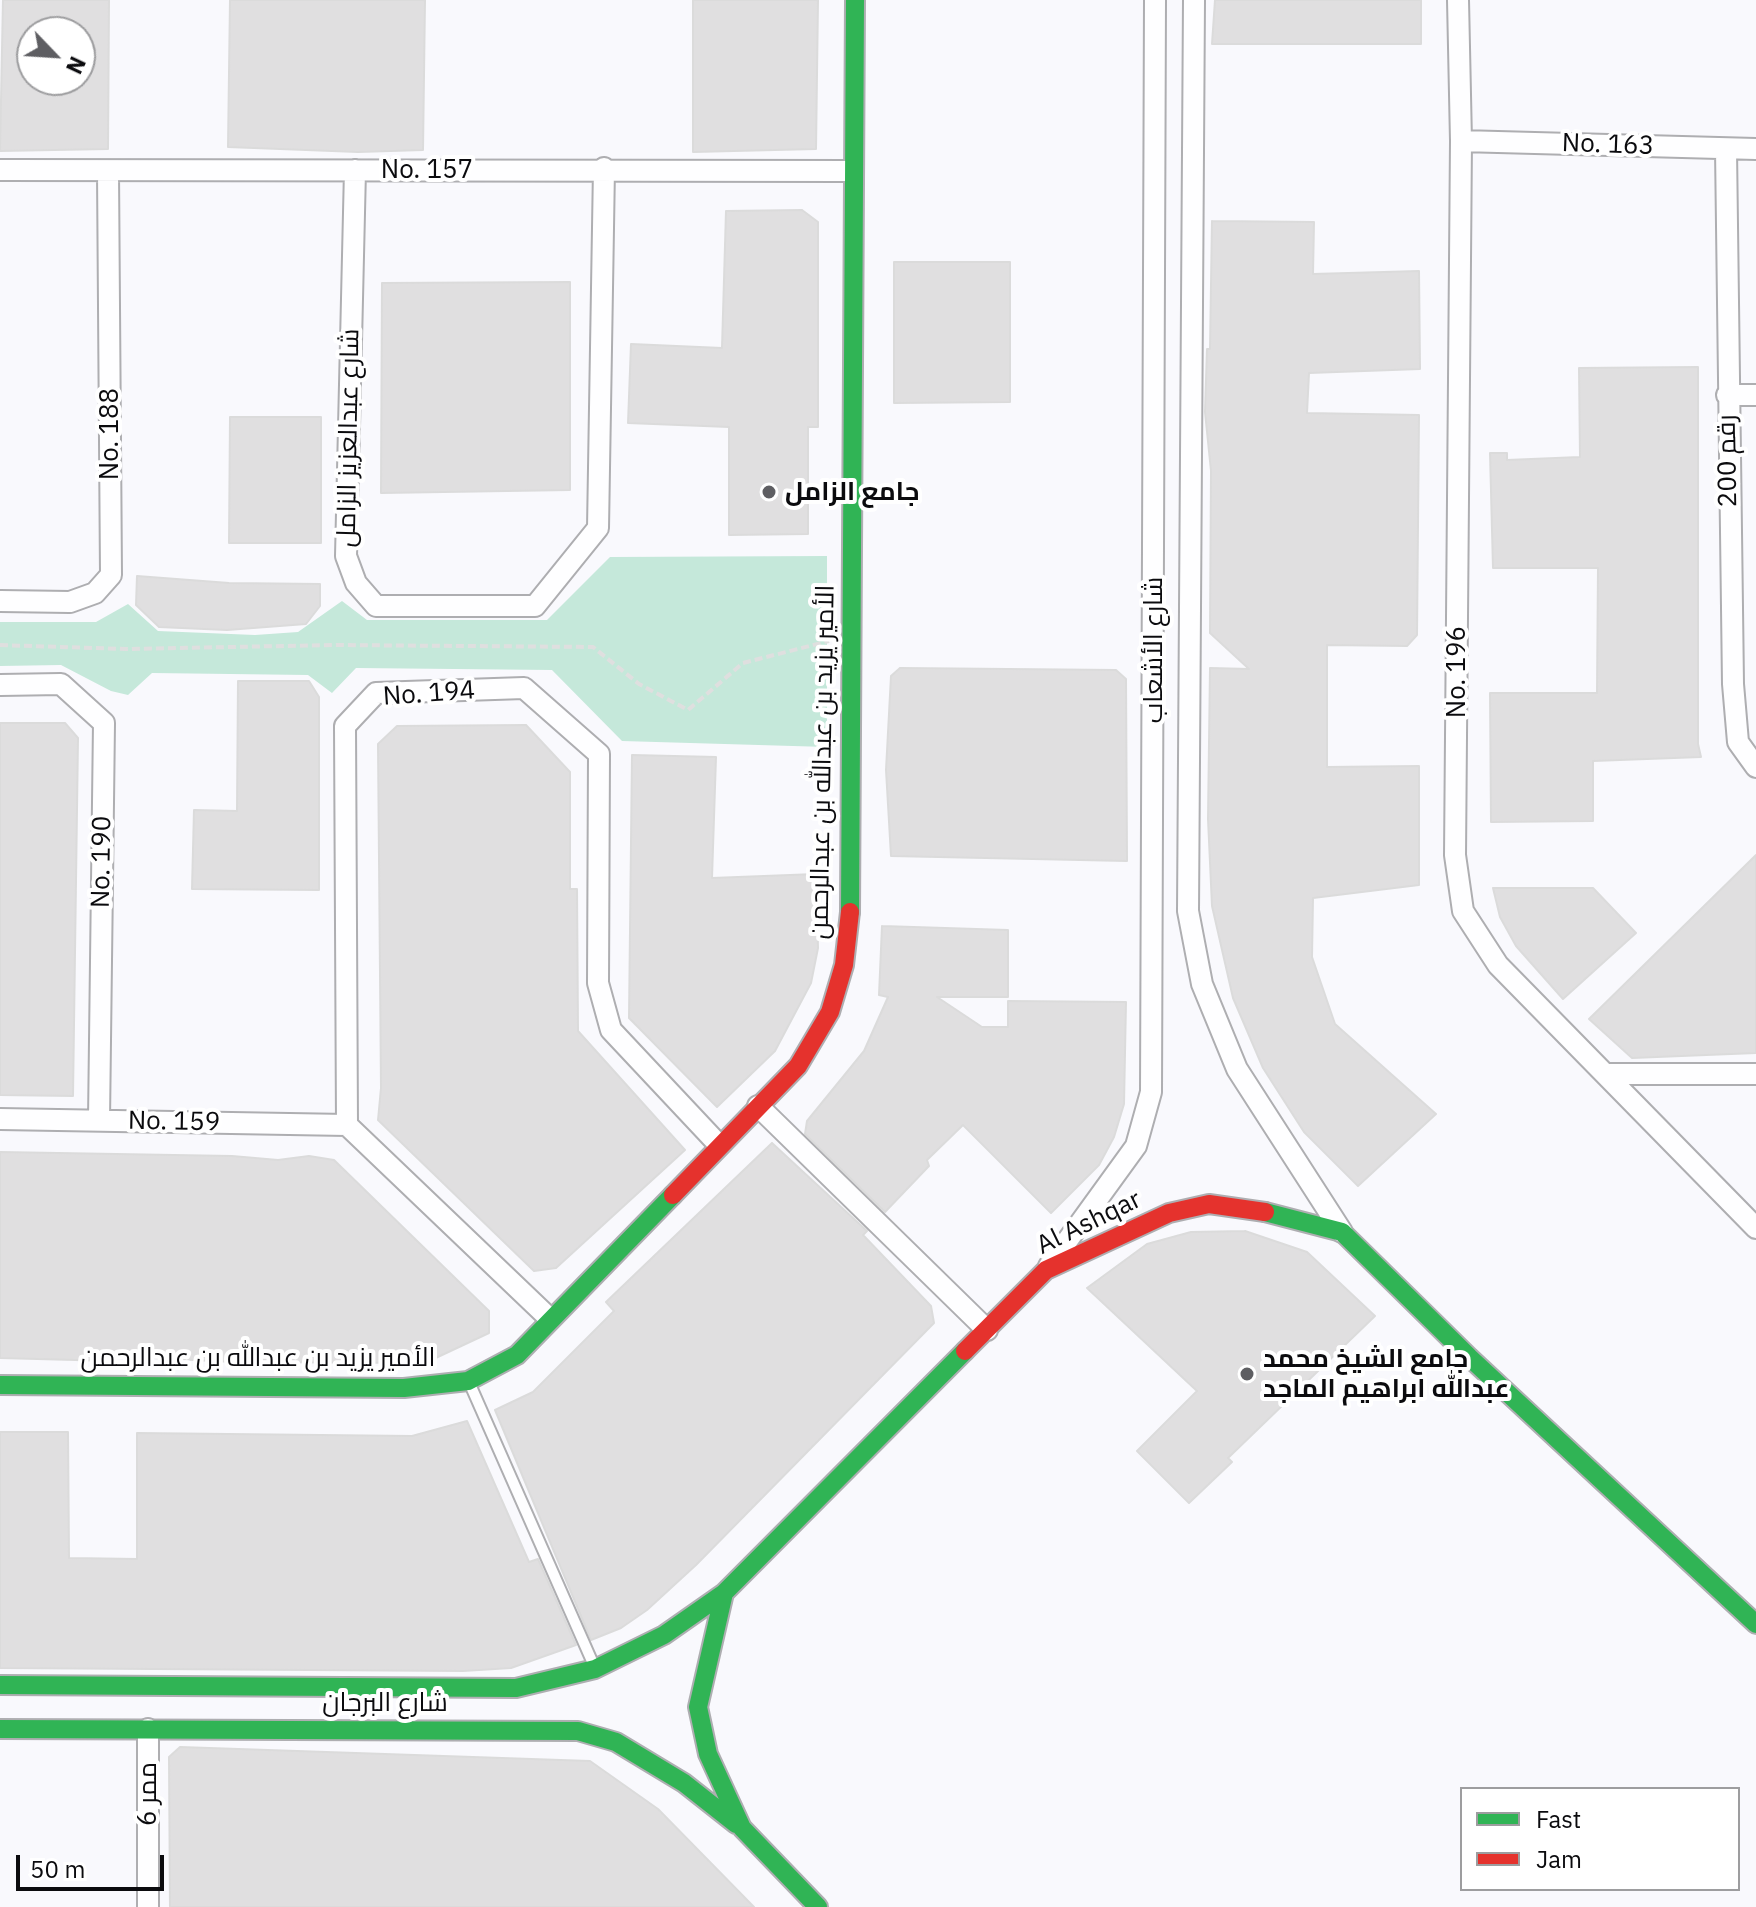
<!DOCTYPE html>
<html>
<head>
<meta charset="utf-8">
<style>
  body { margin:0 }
  #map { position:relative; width:1756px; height:1907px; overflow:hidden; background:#f9f9fd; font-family:"IBM Plex Sans",sans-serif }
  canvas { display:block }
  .legend { position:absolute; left:1460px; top:1787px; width:280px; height:104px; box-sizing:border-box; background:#fff; border:2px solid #9d9d9f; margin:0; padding:10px 14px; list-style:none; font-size:24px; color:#0b0b0e }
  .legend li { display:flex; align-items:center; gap:16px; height:40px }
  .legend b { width:40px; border:2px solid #9d9d9f }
  .north { position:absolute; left:16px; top:16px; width:80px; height:80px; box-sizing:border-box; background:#fff; border:2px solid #9d9d9f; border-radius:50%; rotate:115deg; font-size:22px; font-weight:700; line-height:32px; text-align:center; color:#0b0b0e }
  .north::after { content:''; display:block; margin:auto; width:28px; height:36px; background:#5e5e62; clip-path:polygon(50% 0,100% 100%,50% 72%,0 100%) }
  .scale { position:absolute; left:16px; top:1855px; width:148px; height:36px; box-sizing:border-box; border:4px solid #0b0b0e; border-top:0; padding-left:10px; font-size:24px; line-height:28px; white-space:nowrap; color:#0b0b0e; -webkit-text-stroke:6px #fff; paint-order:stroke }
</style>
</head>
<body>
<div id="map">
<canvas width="1756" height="1907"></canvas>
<ul class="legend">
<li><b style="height:10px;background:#30b455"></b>Fast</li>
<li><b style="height:10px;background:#e5322d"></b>Jam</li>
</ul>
<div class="north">N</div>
<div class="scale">50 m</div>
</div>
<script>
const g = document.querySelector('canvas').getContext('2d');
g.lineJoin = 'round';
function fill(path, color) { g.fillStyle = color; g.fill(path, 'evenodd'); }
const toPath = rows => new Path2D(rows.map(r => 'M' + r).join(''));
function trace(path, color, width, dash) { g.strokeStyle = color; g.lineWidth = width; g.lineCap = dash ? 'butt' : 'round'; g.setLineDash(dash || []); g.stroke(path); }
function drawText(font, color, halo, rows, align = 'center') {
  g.font = font + ' "IBM Plex Sans",Cairo,sans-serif'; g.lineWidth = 8; g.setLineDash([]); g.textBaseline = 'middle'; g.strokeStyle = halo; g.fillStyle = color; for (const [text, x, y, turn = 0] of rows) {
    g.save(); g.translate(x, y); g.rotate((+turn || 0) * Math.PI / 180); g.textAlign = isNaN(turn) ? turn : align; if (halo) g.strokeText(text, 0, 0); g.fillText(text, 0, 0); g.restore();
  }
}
fill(toPath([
  [827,556,827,747,622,741,552,670,356,668,332,693,308,675,152,673,128,695,111,691,61,665,0,666,0,622,96,622,128,604,158,631,255,635,298,632,342,601,367,620,547,620,610,557]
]), '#c5e8da');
const building = toPath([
  [3,0,109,0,108,149,0,151,3,0],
  [32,32,80,32,80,80,32,80,32,32],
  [230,0,425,0,423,150,358,152,228,147,230,0],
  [693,0,818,0,816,149,693,152,693,0],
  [1215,0,1421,0,1421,44,1212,44,1215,0],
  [802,210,818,222,818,427,808,427,808,534,729,535,729,427,628,423,631,344,722,348,726,211,802,210],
  [1212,221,1314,222,1313,274,1419,271,1420,369,1309,373,1307,413,1419,415,1417,635,1407,646,1327,645,1327,767,1419,766,1419,885,1313,898,1312,957,1335,1024,1436,1114,1358,1186,1304,1132,1263,1068,1233,998,1212,906,1208,819,1210,668,1249,669,1210,633,1211,471,1205,412,1207,349,1210,349,1212,221],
  [894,262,1010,262,1010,402,894,403,894,262],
  [570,282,570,490,381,493,382,283,570,282],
  [1698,367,1698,744,1701,757,1593,761,1593,821,1491,822,1490,693,1597,693,1598,568,1493,568,1490,453,1507,453,1507,460,1580,457,1579,368,1698,367],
  [230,417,321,417,321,543,229,543,230,417],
  [137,576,229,583,320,584,320,606,306,624,227,630,159,627,136,605,137,576],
  [900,668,1116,670,1126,679,1127,861,891,856,886,770,891,676,900,668],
  [238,681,309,681,319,697,319,890,192,889,194,810,237,811,238,681],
  [0,723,65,723,78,738,73,1096,0,1095,0,723],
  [526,725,570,772,570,889,577,889,578,1031,685,1150,556,1268,534,1271,378,1120,381,1088,378,744,397,726,526,725],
  [632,755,716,757,712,878,816,874,818,948,811,983,775,1051,717,1107,629,1018,632,755],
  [1756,855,1756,1053,1632,1058,1589,1019,1756,855],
  [1493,888,1593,888,1636,933,1563,999,1516,946,1500,917,1493,888],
  [882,926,1008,930,1008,997,937,997,982,1027,1008,1027,1008,1001,1126,1002,1124,1104,1114,1137,1099,1165,1051,1213,963,1125,927,1160,929,1166,885,1212,805,1134,807,1121,864,1051,888,997,879,995,882,926],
  [772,1143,867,1231,863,1235,931,1306,934,1323,696,1565,647,1610,621,1628,591,1640,495,1410,533,1392,614,1311,606,1302,772,1143],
  [0,1152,232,1156,278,1160,309,1156,334,1160,489,1311,489,1333,425,1363,234,1362,112,1356,112,1361,0,1358,0,1152],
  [1245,1231,1307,1252,1375,1316,1228,1458,1232,1462,1189,1503,1137,1451,1197,1391,1087,1288,1147,1244,1191,1232,1245,1231],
  [467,1421,529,1562,538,1559,576,1645,511,1668,463,1671,0,1668,0,1432,68,1432,69,1558,137,1559,137,1433,412,1436,467,1421],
  [180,1747,590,1761,658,1809,754,1907,170,1907,169,1757,180,1747]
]);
fill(building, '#e0dfe0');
trace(building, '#dbdbdb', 2);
const lane = toPath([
  [469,1382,595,1668]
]);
const street = toPath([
  [1194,0,1188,911,1202,984,1237,1069,1342,1232],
  [1458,0,1461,141,1455,855,1463,911,1498,965,1756,1228],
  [1461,141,1756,149],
  [1726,149,1733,684,1738,742,1756,767],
  [0,170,853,171],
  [355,170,346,556,356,583,376,606,535,606,598,528,604,168],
  [1727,395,1756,395],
  [0,601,70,602,95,593,111,575,108,172],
  [0,685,61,684,104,723,99,1120],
  [1606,1074,1756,1074],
  [758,1106,987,1330],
  [0,1119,347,1125],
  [1049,1266,1136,1146,1151,1092,1155,0],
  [549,1318,347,1125,345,726,376,693,524,688,599,754,598,983,611,1030,719,1145],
  [148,1729,148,1907]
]);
const fast = toPath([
  [850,912,855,0],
  [1265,1212,1342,1232,1469,1357,1756,1624],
  [0,1385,404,1388,468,1381,517,1355,673,1195],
  [0,1685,516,1688,595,1669,664,1635,724,1593],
  [0,1729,578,1731,616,1742,684,1783,736,1824],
  [818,1907,742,1828,708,1754,698,1707,724,1593,965,1351]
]);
const jam = toPath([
  [673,1195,798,1066,830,1012,844,965,850,912],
  [965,1351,1046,1270,1169,1213,1209,1204,1265,1212]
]);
trace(lane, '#aeaeb1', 14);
trace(street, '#aeaeb1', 24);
trace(fast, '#aeaeb1', 22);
trace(jam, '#aeaeb1', 22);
trace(toPath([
  [0,645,126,649,335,645,593,647,639,684,688,710,743,663,829,641]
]), '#dfdfdf', 4, [8, 4]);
trace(lane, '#fefeff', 10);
trace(street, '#fefeff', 20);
trace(fast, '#30b455', 18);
trace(jam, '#e5322d', 18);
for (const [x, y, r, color] of [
  [769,492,8,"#5e5e62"],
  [1247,1374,8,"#5e5e62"]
]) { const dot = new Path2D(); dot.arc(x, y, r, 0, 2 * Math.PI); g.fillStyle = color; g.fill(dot); trace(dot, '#fff', 3); }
drawText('26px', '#0b0b0e', '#fff', [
  ["No. 163",1608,145,2],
  ["No. 157",427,170],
  ["No. 188",110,434,-90],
  ["شارع عبدالعزيز الزامل",349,438,-89],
  ["رقم 200",1728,461,-91],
  ["شارع الأشعاب",1154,650,-90],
  ["No. 196",1457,672,-90],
  ["No. 194",429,694,-4],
  ["الأمير يزيد بن عبدالله بن عبدالرحمن",823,762,-89],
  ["No. 190",102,862,-89],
  ["No. 159",174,1122,1],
  ["Al Ashqar",1089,1223,-26],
  ["الأمير يزيد بن عبدالله بن عبدالرحمن",258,1358],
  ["شارع البرجان",385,1703],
  ["ممر 6",148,1794,-90]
]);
drawText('bold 26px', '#0b0b0e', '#fff', [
  ["جامع الزامل",785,492],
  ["جامع الشيخ محمد",1263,1359],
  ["عبدالله ابراهيم الماجد",1263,1389]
], 'left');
</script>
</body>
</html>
